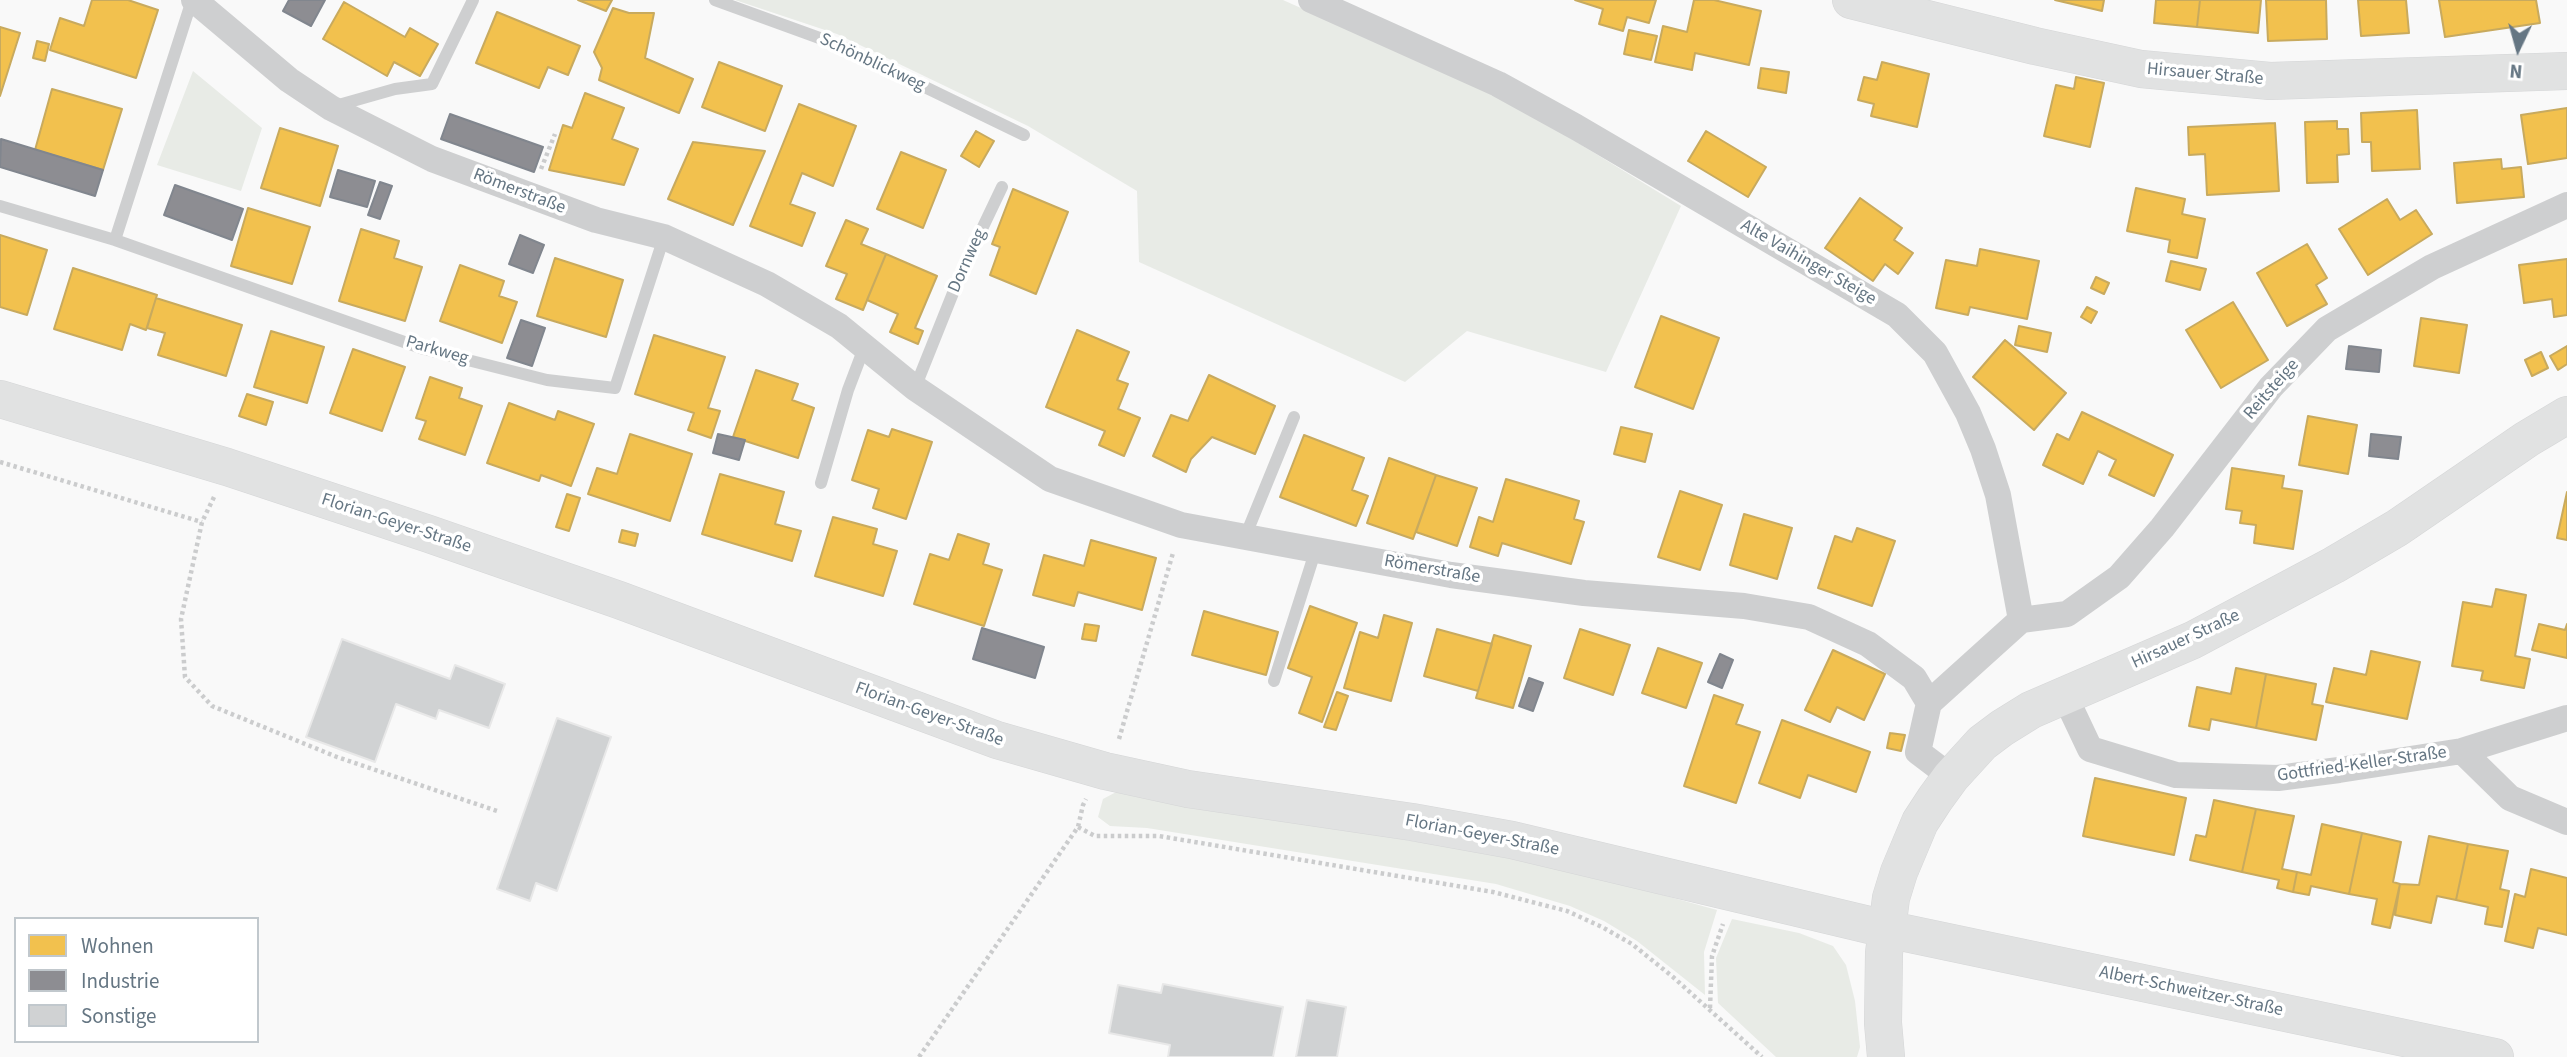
<!DOCTYPE html>
<html>
<head>
<meta charset="utf-8">
<style>
  body { margin:0 }
  #map { position:relative; width:2567px; height:1057px; overflow:hidden; background:#f9f9f9; font-family:"Source Sans 3",sans-serif }
  canvas { display:block }
  .legend { position:absolute; left:14px; top:917px; width:245px; height:126px; box-sizing:border-box; background:#fff; border:2px solid #c1c8cd; margin:0; padding:9px 12px; list-style:none; font-size:21px; color:#657683 }
  .legend li { display:flex; align-items:center; gap:14px; height:35px }
  .legend b { width:35px; border:2px solid #c1c8cd }
  .north { position:absolute; left:2483px; top:14px; width:70px; height:70px; -webkit-text-stroke:5px #fff; paint-order:stroke; rotate:185deg; font-size:19px; font-weight:700; line-height:28px; text-align:center; color:#657683 }
  .north::after { content:''; display:block; margin:auto; width:24px; height:32px; background:#657683; clip-path:polygon(50% 0,100% 100%,50% 72%,0 100%) }
</style>
</head>
<body>
<div id="map">
<canvas width="2567" height="1057"></canvas>
<ul class="legend">
<li><b style="height:19px;background:#f2c14e"></b>Wohnen</li>
<li><b style="height:19px;background:#8d8d92"></b>Industrie</li>
<li><b style="height:19px;background:#d0d2d3"></b>Sonstige</li>
</ul>
<div class="north">N</div>
</div>
<script>
const g = document.querySelector('canvas').getContext('2d');
g.lineJoin = 'round';
function fill(path, color) { g.fillStyle = color; g.fill(path, 'evenodd'); }
const toPath = rows => new Path2D(rows.map(r => 'M' + r).join(''));
function trace(path, color, width, dash) { g.strokeStyle = color; g.lineWidth = width; g.lineCap = dash ? 'butt' : 'round'; g.setLineDash(dash || []); g.stroke(path); }
function drawText(font, color, halo, rows, align = 'center') {
  g.font = font + ' "Source Sans 3",sans-serif'; g.lineWidth = 7; g.setLineDash([]); g.textBaseline = 'middle'; g.strokeStyle = halo; g.fillStyle = color; for (const [text, x, y, turn = 0] of rows) {
    g.save(); g.translate(x, y); g.rotate((+turn || 0) * Math.PI / 180); g.textAlign = isNaN(turn) ? turn : align; if (halo) g.strokeText(text, 0, 0); g.fillText(text, 0, 0); g.restore();
  }
}
fill(toPath([
  [735,0,1283,0,1493,94,1570,138,1681,206,1606,372,1467,331,1405,382,1139,262,1137,191,1028,126,837,34],
  [193,71,262,128,241,191,157,165],
  [1118,791,1507,857,1583,873,1717,910,1704,952,1705,995,1637,941,1604,921,1570,906,1496,884,1147,828,1110,826,1098,817,1103,799],
  [1732,919,1799,933,1833,946,1846,965,1855,1001,1860,1047,1857,1057,1776,1057,1718,1003,1716,958]
]), '#e8ebe6');
const homes = toPath([
  [92,0,128,0,158,10,136,78,50,50,60,18,84,26,92,0],
  [578,0,612,0,606,11,578,0],
  [1575,0,1656,0,1649,23,1627,17,1623,31,1599,24,1603,9,1575,0],
  [1694,0,1714,0,1761,11,1749,65,1695,53,1692,70,1655,62,1663,26,1687,32,1694,0],
  [2055,0,2104,0,2102,11,2055,0],
  [2156,0,2200,0,2197,27,2154,23,2156,0],
  [2200,0,2261,0,2258,33,2197,27,2200,0],
  [2266,0,2326,0,2327,39,2268,41,2266,0],
  [2358,0,2406,0,2409,33,2361,36,2358,0],
  [2439,0,2536,0,2540,23,2445,37,2439,0],
  [344,2,405,37,410,28,438,44,420,76,394,62,387,76,323,39,344,2],
  [613,8,629,13,654,13,645,58,693,79,679,113,599,80,602,68,594,52,613,8],
  [497,12,580,46,568,75,548,67,539,88,476,63,497,12],
  [0,27,20,33,0,96,0,27],
  [1629,30,1657,36,1651,60,1624,54,1629,30],
  [37,41,49,44,45,61,33,58,37,41],
  [719,62,782,86,765,131,702,107,719,62],
  [1882,62,1929,74,1917,127,1871,116,1874,104,1858,100,1864,77,1877,80,1882,62],
  [1761,68,1789,72,1786,93,1758,88,1761,68],
  [2076,77,2104,83,2090,147,2044,136,2056,85,2074,89,2076,77],
  [52,89,122,109,103,170,35,150,52,89],
  [585,93,624,108,612,139,638,149,624,185,549,170,563,125,572,128,585,93],
  [799,104,856,126,833,186,802,173,790,204,815,213,802,246,750,226,799,104],
  [2567,108,2567,158,2528,164,2521,115,2567,108],
  [2417,110,2420,169,2372,171,2371,142,2362,142,2361,113,2417,110],
  [2337,121,2337,129,2348,129,2349,154,2337,155,2338,182,2307,183,2305,122,2337,121],
  [2275,123,2279,191,2207,195,2205,154,2189,155,2188,127,2275,123],
  [280,128,338,146,320,206,261,188,280,128],
  [976,131,994,141,979,167,961,156,976,131],
  [1706,131,1766,167,1748,197,1688,161,1706,131],
  [693,142,765,151,733,225,668,199,693,142],
  [901,152,946,170,923,228,877,209,901,152],
  [2501,159,2502,169,2521,167,2524,197,2457,203,2454,163,2501,159],
  [2136,188,2185,199,2182,214,2205,219,2197,258,2168,252,2170,240,2127,231,2136,188],
  [1013,189,1068,212,1036,294,990,275,1000,247,992,244,1013,189],
  [1860,198,1902,228,1894,240,1913,253,1898,274,1885,264,1873,281,1825,248,1860,198],
  [2387,199,2400,220,2416,210,2432,234,2368,275,2339,229,2387,199],
  [248,208,310,227,292,284,231,266,248,208],
  [846,220,868,229,861,244,886,254,863,310,836,299,847,274,826,266,846,220],
  [361,229,399,241,394,258,422,267,405,321,339,301,361,229],
  [0,235,47,250,27,315,0,307,0,235],
  [2307,244,2327,278,2316,285,2327,304,2287,326,2257,273,2307,244],
  [1980,249,2039,261,2027,319,1970,307,1968,315,1936,308,1946,260,1977,266,1980,249],
  [886,254,937,276,915,328,923,331,918,344,890,332,898,314,867,300,886,254],
  [555,258,623,280,606,337,537,316,555,258],
  [2567,259,2567,315,2554,317,2552,299,2524,303,2519,265,2567,259],
  [2171,261,2206,269,2200,290,2166,281,2171,261],
  [460,265,504,281,499,296,517,302,502,343,440,321,460,265],
  [73,268,157,295,146,330,130,324,122,350,54,329,73,268],
  [2096,277,2109,283,2104,294,2091,288,2096,277],
  [156,298,242,325,226,376,158,355,165,333,147,328,156,298],
  [2233,302,2268,360,2221,388,2186,330,2233,302],
  [2087,307,2097,312,2091,323,2081,317,2087,307],
  [1661,316,1719,338,1693,409,1635,387,1661,316],
  [2421,318,2467,325,2459,373,2414,366,2421,318],
  [2019,326,2051,333,2047,352,2015,345,2019,326],
  [1077,330,1129,352,1117,380,1128,384,1118,409,1140,418,1124,456,1099,445,1105,431,1046,407,1077,330],
  [271,331,324,347,307,403,254,387,271,331],
  [654,335,725,357,708,408,720,411,711,438,688,430,694,413,635,394,654,335],
  [2005,340,2066,393,2034,430,1973,377,2005,340],
  [2567,346,2567,364,2558,370,2550,356,2567,346],
  [353,349,405,367,382,431,330,413,353,349],
  [2541,352,2548,368,2532,376,2525,360,2541,352],
  [756,370,798,384,792,400,814,408,798,458,733,437,756,370],
  [1209,375,1275,406,1255,454,1212,437,1191,459,1186,472,1153,456,1171,415,1188,421,1209,375],
  [430,377,462,388,459,398,482,406,465,455,419,439,426,421,416,418,430,377],
  [247,394,273,402,266,425,239,416,247,394],
  [509,403,555,420,558,411,594,424,571,486,541,475,539,481,487,463,509,403],
  [2082,412,2173,455,2154,496,2109,475,2116,460,2098,451,2083,484,2043,465,2057,434,2069,440,2082,412],
  [2308,416,2357,425,2348,474,2299,465,2308,416],
  [1621,427,1652,434,1645,462,1614,454,1621,427],
  [892,429,932,442,906,519,873,508,879,489,852,480,868,430,889,437,892,429],
  [630,434,692,454,670,521,588,494,597,468,617,474,630,434],
  [1304,435,1364,458,1352,490,1368,496,1356,526,1280,497,1304,435],
  [1389,458,1436,475,1413,539,1367,523,1389,458],
  [2232,468,2284,476,2282,488,2302,491,2293,549,2254,543,2256,525,2240,523,2242,511,2226,509,2232,468],
  [720,474,784,492,775,524,801,531,792,561,702,534,720,474],
  [1436,475,1477,488,1457,546,1416,532,1436,475],
  [1506,479,1579,501,1574,519,1584,522,1571,564,1502,543,1498,556,1470,547,1479,517,1493,522,1506,479],
  [1680,491,1722,505,1700,570,1658,557,1680,491],
  [2567,492,2567,540,2557,538,2567,492],
  [567,494,580,498,569,531,556,527,567,494],
  [1744,514,1792,528,1777,579,1730,565,1744,514],
  [833,517,877,529,873,544,897,551,883,596,815,576,833,517],
  [1857,528,1895,541,1872,606,1818,588,1835,536,1852,542,1857,528],
  [622,530,638,534,635,546,619,542,622,530],
  [958,534,989,544,983,564,1002,570,984,626,914,604,930,554,949,560,958,534],
  [1091,540,1156,558,1142,610,1078,592,1074,606,1033,595,1044,555,1084,566,1091,540],
  [2496,589,2526,595,2515,656,2530,659,2524,688,2481,680,2483,671,2452,666,2463,602,2492,607,2496,589],
  [1310,606,1357,623,1322,722,1299,713,1312,677,1288,668,1310,606],
  [1204,611,1278,632,1266,675,1192,655,1204,611],
  [1384,615,1412,623,1391,701,1344,688,1360,632,1378,638,1384,615],
  [1085,624,1099,626,1096,641,1082,639,1085,624],
  [2539,624,2565,630,2567,624,2567,658,2532,650,2539,624],
  [1437,629,1492,644,1478,691,1424,676,1437,629],
  [1580,629,1630,645,1613,695,1564,678,1580,629],
  [1494,635,1531,646,1513,708,1476,698,1494,635],
  [1658,648,1702,663,1686,708,1642,693,1658,648],
  [1833,650,1885,674,1864,720,1837,707,1830,722,1805,710,1833,650],
  [2371,651,2420,662,2407,719,2326,702,2334,668,2366,675,2371,651],
  [2236,668,2266,674,2256,728,2211,719,2209,730,2189,726,2197,687,2231,694,2236,668],
  [2266,674,2316,684,2312,704,2323,706,2316,740,2256,728,2266,674],
  [1337,692,1348,696,1336,730,1324,727,1337,692],
  [1714,695,1743,705,1736,724,1760,732,1736,803,1684,786,1714,695],
  [1782,720,1870,752,1856,792,1808,775,1800,798,1759,783,1782,720],
  [1890,733,1905,735,1901,751,1887,748,1890,733],
  [2095,778,2186,798,2174,855,2083,836,2095,778],
  [2214,800,2256,809,2242,872,2190,860,2196,835,2206,837,2214,800],
  [2256,809,2294,816,2282,869,2297,872,2293,892,2277,888,2279,880,2242,872,2256,809],
  [2322,824,2362,833,2349,894,2311,886,2309,895,2293,892,2297,872,2311,875,2322,824],
  [2362,833,2401,842,2393,882,2400,884,2390,928,2372,924,2377,899,2349,894,2362,833],
  [2429,836,2468,844,2456,900,2437,896,2431,923,2395,915,2400,884,2419,885,2429,836],
  [2468,844,2508,851,2500,889,2509,891,2502,927,2485,924,2488,907,2456,900,2468,844],
  [2531,869,2567,878,2567,935,2538,928,2533,948,2505,941,2515,894,2525,897,2531,869]
]);
fill(homes, '#f2c14e');
trace(homes, '#c8aa5e', 2);
const industry = toPath([
  [289,0,325,0,311,26,283,11,289,0],
  [450,114,543,147,534,172,441,139,450,114],
  [1,139,103,170,95,196,0,167,1,139],
  [338,170,375,181,367,207,330,197,338,170],
  [380,182,392,186,380,219,368,215,380,182],
  [175,185,243,209,232,240,164,215,175,185],
  [520,235,544,245,533,273,509,264,520,235],
  [521,320,545,328,532,366,507,358,521,320],
  [2349,346,2381,350,2379,372,2346,369,2349,346],
  [718,434,745,440,739,460,713,453,718,434],
  [2371,434,2401,437,2398,459,2369,456,2371,434],
  [982,628,1044,647,1035,678,973,659,982,628],
  [1720,654,1733,660,1722,688,1708,682,1720,654],
  [1529,678,1543,683,1533,711,1519,706,1529,678]
]);
fill(industry, '#8d8d92');
trace(industry, '#81868e', 2);
const building = toPath([
  [342,639,450,679,455,665,505,684,489,728,439,710,436,719,396,704,375,762,306,737,342,639],
  [557,718,611,737,557,891,536,883,530,901,497,889,557,718],
  [1163,984,1283,1007,1273,1057,1168,1057,1170,1045,1109,1033,1118,985,1161,993,1163,984],
  [1307,1000,1346,1007,1337,1057,1296,1057,1307,1000]
]);
fill(building, '#d0d2d3');
trace(building, '#e8e8e8', 2);
const secondary = toPath([
  [1851,0,2035,46,2141,69,2270,81,2567,71],
  [0,399,227,467,429,534,619,600,997,740,1105,771,1188,789,1412,822,1512,840,1886,929,2495,1057],
  [1886,1057,1883,1023,1884,953,1891,898,1899,872,1920,822,1935,799,1951,777,1982,743,2002,728,2031,710,2193,640,2334,565,2397,528,2527,439,2567,415]
]);
trace(secondary, '#d5d6d7', 38);
trace(toPath([
  [541,169,555,134],
  [0,462,202,522],
  [214,497,202,522,181,619,185,677,212,706,337,757,500,812],
  [1119,739,1173,553],
  [1078,827,1095,836,1159,836,1493,892,1567,911,1602,927,1632,944,1673,977,1762,1057],
  [1710,1008,1712,956,1723,924],
  [919,1057,1078,827,1083,805,1086,799]
]), '#cbcccd', 4.5, [3.5, 3.5]);
trace(toPath([
  [192,0,115,240,424,349,547,380,615,388,664,237],
  [715,0,836,44,1024,135],
  [335,106,395,89,432,84,473,0],
  [0,206,115,240],
  [915,388,961,273,1002,187],
  [821,483,848,390,864,348],
  [1245,537,1294,417],
  [1274,681,1316,549]
]), '#cecfd0', 12);
trace(toPath([
  [194,0,289,80,331,108,432,159,596,220,664,237,767,284,839,326,915,388,1050,479,1181,525,1451,575,1584,593,1744,606,1809,617,1868,644,1914,678,1929,703,1918,752,1951,777],
  [1311,0,1498,84,1576,127,1897,315,1935,353,1968,413,1983,449,1998,495,2021,620],
  [2021,620,2067,614,2119,577,2162,528,2271,387,2327,329,2432,267,2567,205],
  [2064,694,2090,749,2176,775,2278,778,2339,770,2462,751,2567,718],
  [1929,703,2021,620],
  [2462,751,2510,798,2567,822]
]), '#cecfd0', 26);
trace(secondary, '#e1e2e2', 37);
drawText('18px', '#657683', '#fff', [
  ["Schönblickweg",872,63,25],
  ["Hirsauer Straße",2205,75,5],
  ["Römerstraße",519,192,21],
  ["Dornweg",968,261,-66],
  ["Alte Vaihinger Steige",1808,263,30],
  ["Parkweg",437,351,16],
  ["Reitsteige",2272,390,-49],
  ["Florian-Geyer-Straße",396,524,18],
  ["Römerstraße",1432,570,10],
  ["Hirsauer Straße",2186,640,-25],
  ["Florian-Geyer-Straße",929,715,20],
  ["Gottfried-Keller-Straße",2362,765,-8],
  ["Florian-Geyer-Straße",1482,836,11],
  ["Albert-Schweitzer-Straße",2191,992,12]
]);
</script>
</body>
</html>
